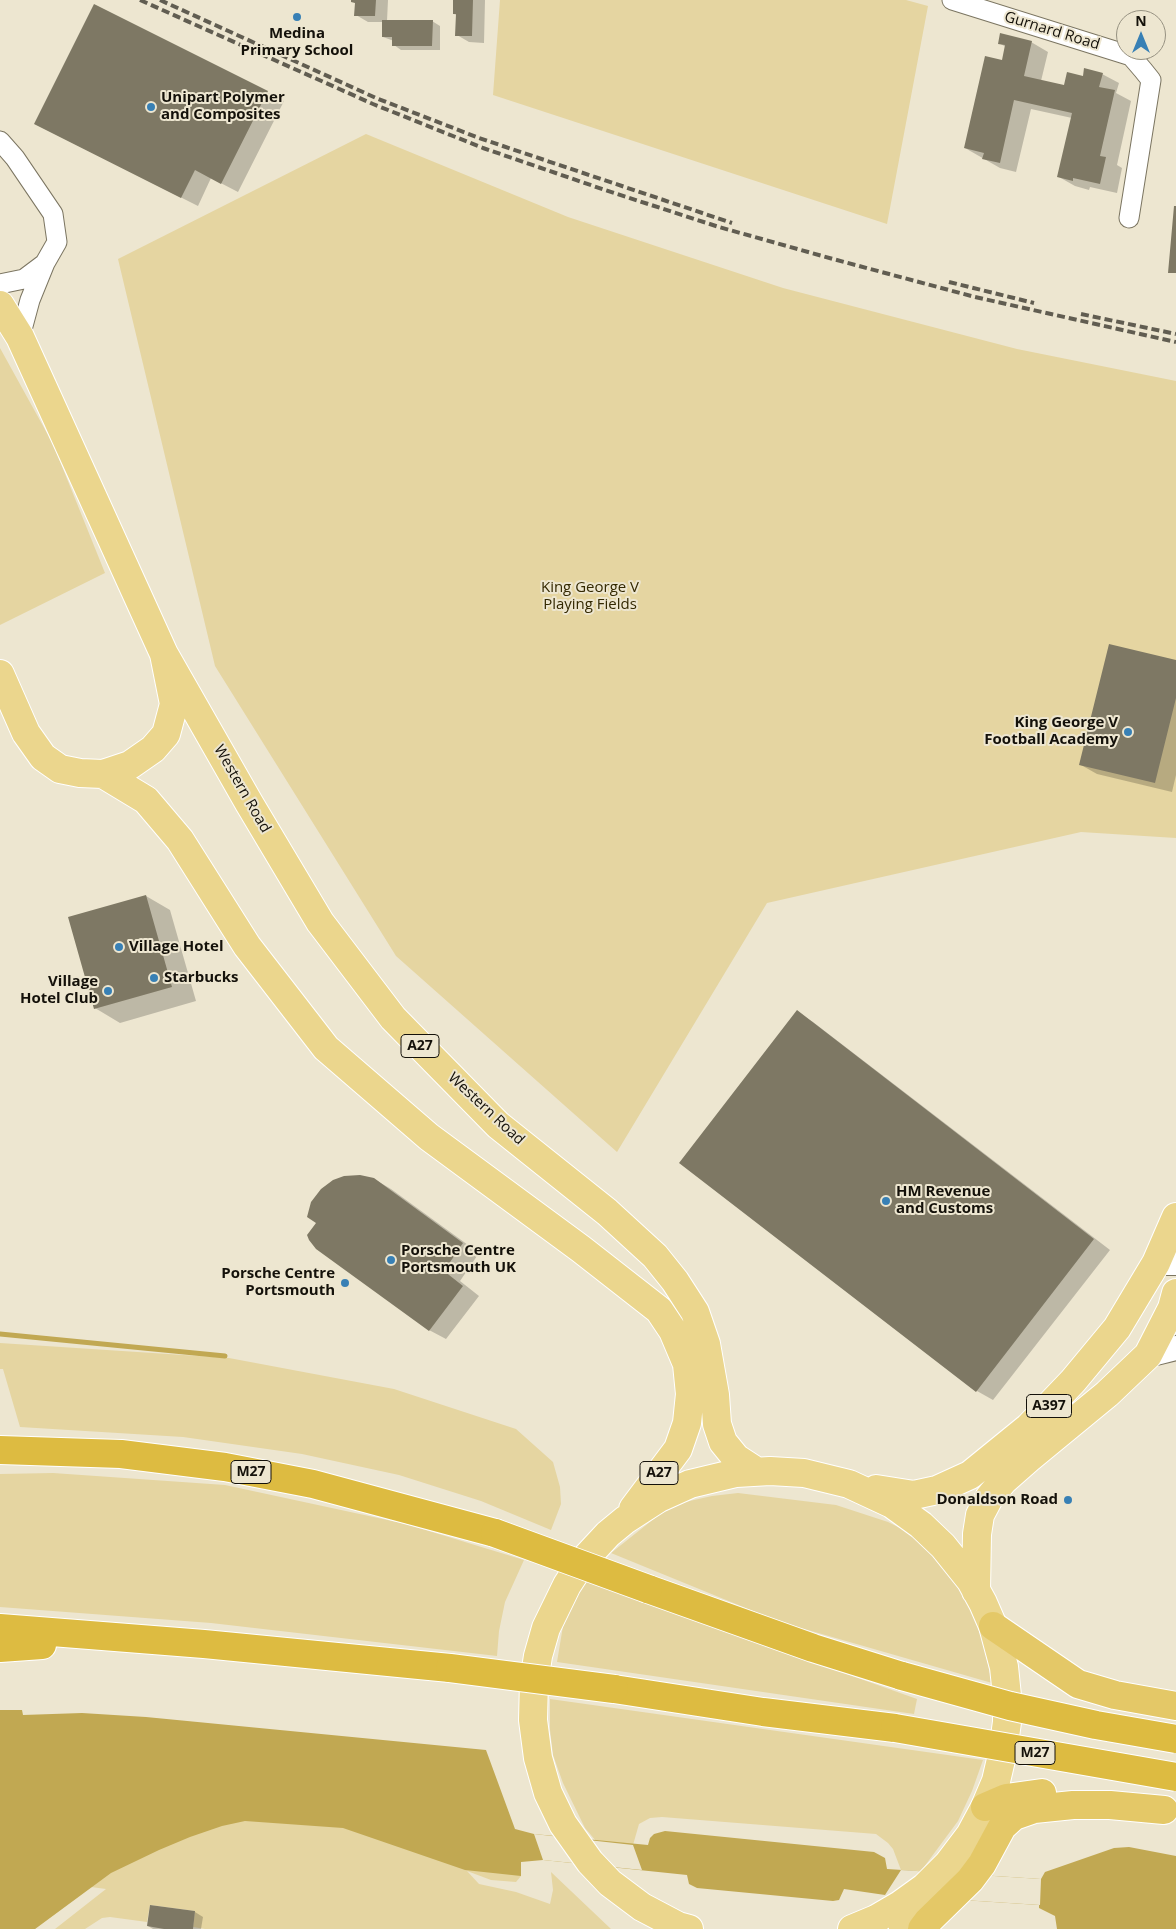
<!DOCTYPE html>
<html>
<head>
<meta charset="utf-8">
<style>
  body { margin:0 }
  #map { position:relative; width:1176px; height:1929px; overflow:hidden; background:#ede6d0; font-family:"Open Sans",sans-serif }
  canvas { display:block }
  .north { position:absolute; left:1116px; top:10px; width:50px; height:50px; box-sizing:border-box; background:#ede6d0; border:1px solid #969181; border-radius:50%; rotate:0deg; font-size:14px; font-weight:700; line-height:20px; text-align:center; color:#14110a }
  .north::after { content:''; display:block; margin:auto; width:18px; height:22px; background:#3880b5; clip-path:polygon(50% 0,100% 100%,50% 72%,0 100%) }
</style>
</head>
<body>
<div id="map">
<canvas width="1176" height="1929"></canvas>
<div class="north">N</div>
</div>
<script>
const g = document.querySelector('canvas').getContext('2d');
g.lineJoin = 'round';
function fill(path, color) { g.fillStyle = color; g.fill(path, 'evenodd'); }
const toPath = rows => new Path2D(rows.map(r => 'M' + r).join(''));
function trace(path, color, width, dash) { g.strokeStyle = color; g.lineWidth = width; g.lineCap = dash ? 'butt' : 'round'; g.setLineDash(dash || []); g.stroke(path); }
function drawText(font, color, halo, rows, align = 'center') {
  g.font = font + ' "Open Sans",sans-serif'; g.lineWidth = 4; g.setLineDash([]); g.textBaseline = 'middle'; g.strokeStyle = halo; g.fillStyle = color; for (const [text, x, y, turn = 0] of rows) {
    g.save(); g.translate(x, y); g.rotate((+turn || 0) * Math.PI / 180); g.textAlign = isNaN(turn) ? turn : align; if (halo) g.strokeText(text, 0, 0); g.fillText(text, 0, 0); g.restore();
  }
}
fill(toPath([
  [500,0,906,0,928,6,887,224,493,95],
  [366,134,568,217,783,288,1017,349,1176,381,1176,838,1081,832,767,903,617,1152,396,956,215,666,118,259],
  [0,348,53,444,105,573,0,625],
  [0,1343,229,1358,394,1389,516,1429,553,1462,560,1487,561,1504,551,1530,481,1501,399,1475,302,1454,183,1437,20,1427,3,1369,0,1369],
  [53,1473,225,1485,406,1524,524,1560,505,1602,499,1631,497,1656,211,1623,0,1607,0,1474],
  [738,1493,836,1505,888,1522,908,1532,945,1561,978,1618,992,1683,780,1622,611,1553,660,1514,685,1502,712,1496],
  [582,1580,917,1699,914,1714,557,1662,563,1626],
  [550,1699,983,1760,972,1791,958,1821,921,1871,901,1870,893,1849,888,1843,876,1834,662,1817,650,1818,639,1824,633,1845,596,1841,585,1828,563,1783,553,1755,550,1730],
  [0,1755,521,1862,521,1876,516,1882,491,1880,467,1871,479,1884,516,1892,550,1904,553,1890,551,1872,611,1929,205,1929,193,1927,195,1911,150,1905,147,1922,110,1917,102,1918,85,1929,55,1929,106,1889,91,1887,35,1929,0,1929]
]), '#e5d5a1');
fill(toPath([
  [0,1710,22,1710,23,1715,82,1713,146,1717,486,1750,515,1829,534,1834,648,1845,650,1838,654,1834,665,1831,874,1852,885,1858,887,1869,1041,1879,1045,1872,1114,1848,1129,1847,1176,1856,1176,1929,1057,1929,1055,1916,1039,1908,1039,1905,885,1895,844,1889,839,1900,833,1901,697,1888,689,1884,687,1875,543,1860,521,1862,521,1876,465,1870,343,1828,245,1821,222,1826,190,1837,159,1850,111,1873,35,1929,0,1929]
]), '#c1a852');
fill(toPath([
  [534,1834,633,1845,642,1870,543,1860],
  [901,1870,1041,1879,1040,1905,885,1895]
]), '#ede6d0');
fill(toPath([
  [352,0,388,0,387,21,432,21,440,26,440,50,401,50,394,45,394,41,383,37,383,22,368,22,356,15,356,4],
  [454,0,485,0,484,43,469,42,457,35,457,15,454,14],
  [95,5,284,101,238,192,211,178,198,206,35,124],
  [1031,42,1048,52,1041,81,1065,86,1084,77,1102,74,1119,83,1116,93,1131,101,1117,165,1122,168,1117,193,1090,187,1089,190,1075,186,1059,177,1072,118,1031,109,1016,172,1000,168,965,148,1003,61,1006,47,999,43],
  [1176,662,1176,775,1172,792,1097,774,1081,765],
  [146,896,170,910,196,1001,120,1023,95,1008],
  [797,1012,813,1022,1110,1250,993,1400,977,1391],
  [374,1179,391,1189,479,1253,460,1281,479,1296,446,1339,429,1330,318,1223],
  [151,1906,195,1912,203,1917,201,1929,153,1929,148,1926]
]), '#0003');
trace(toPath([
  [0,1334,225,1356]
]), '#c1a852', 5);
fill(toPath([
  [351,0,376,0,375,16,354,16,355,3,351,2],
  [453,0,473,0,472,36,455,36,456,14,453,14],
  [94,4,268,91,221,184,195,170,181,198,34,124],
  [382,20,433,20,432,46,392,46,392,37,382,37],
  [1000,33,1032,41,1024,76,1064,85,1067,72,1083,76,1084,68,1103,73,1099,87,1115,90,1100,156,1106,157,1100,184,1073,178,1073,181,1057,177,1072,113,1014,100,1000,163,982,159,984,153,964,148,985,56,1002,60,1005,45,998,44],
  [1174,206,1176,206,1176,273,1168,273],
  [1109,644,1176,660,1176,698,1155,783,1079,765],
  [146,895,172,987,94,1009,68,917],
  [797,1010,1094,1239,976,1392,679,1163],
  [360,1175,374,1178,463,1243,444,1271,463,1286,429,1331,316,1249,309,1240,307,1235,316,1223,307,1217,311,1202,321,1189,333,1180,344,1176],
  [150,1905,195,1911,193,1929,164,1929,147,1926]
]), '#7e7864');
const minor = toPath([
  [952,0,1131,56,1143,70,1151,80,1129,218],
  [0,141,15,158,53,214,57,242,45,263,30,300,20,337],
  [0,284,24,279,44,264]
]);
const tertiary = toPath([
  [1156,1263,1176,1263],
  [1148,1355,1176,1348]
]);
const primary = toPath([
  [0,305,20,337,164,654,174,704,166,734,153,749,130,765,103,774,80,773,60,769,43,757,26,733,0,674],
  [164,654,249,803,320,922,393,1018,498,1125,607,1212,655,1256,675,1281,695,1312,706,1344,715,1395,717,1424,723,1442,736,1458,756,1471],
  [103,774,146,800,180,840,247,946,326,1048,429,1137,581,1249,659,1310,673,1331,687,1364,690,1394,687,1423,678,1449,633,1509],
  [876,1489,914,1495,937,1490,970,1475,1029,1427,1073,1381,1117,1328,1156,1263,1176,1217],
  [976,1591,977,1534,980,1515,989,1498,1003,1481,1028,1459,1107,1394,1148,1355,1172,1308,1176,1293],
  [689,1929,678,1926,642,1907,610,1883,590,1862,563,1824,548,1793,538,1758,533,1720,534,1682,538,1656,546,1628,567,1585,582,1562,608,1534,625,1520,659,1498,690,1484,736,1473,770,1471,804,1473,849,1484,892,1504,921,1525,943,1546,971,1581,983,1603,993,1626,1004,1667,1007,1696,1007,1722,1003,1751,996,1781,985,1807,970,1835,948,1864,925,1887,900,1905,876,1919,852,1929],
  [903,1929,927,1894]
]);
const trunk = toPath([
  [993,1626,1078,1684,1115,1695,1176,1706],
  [985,1807,1006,1798,1042,1793],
  [922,1929,928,1921,970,1880,982,1864,1002,1827,1014,1816,1034,1809,1073,1805,1110,1805,1164,1810]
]);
const motorway = toPath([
  [0,1450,121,1454,225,1467,313,1484,495,1533],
  [648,1589,813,1648,902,1676],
  [0,1628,204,1644,450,1668],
  [0,1648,42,1645],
  [614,1689,763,1712,895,1728]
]);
trace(minor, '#7b7561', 21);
trace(tertiary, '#7b7561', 26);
trace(primary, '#fff', 30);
trace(trunk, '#fff', 30);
trace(motorway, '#fff', 30);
trace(minor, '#fff', 19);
trace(tertiary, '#fff', 24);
trace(primary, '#ebd68d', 28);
trace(trunk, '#e4c867', 28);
trace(motorway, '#ddbb41', 28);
trace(toPath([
  [140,0,373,104,483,148,605,190,719,227,833,259,975,297,1176,342],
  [160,0,376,98,479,138,732,223],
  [949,282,1034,303],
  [1081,314,1176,334]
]), '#615d51', 4, [8, 4]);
const motorwayBridge = toPath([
  [495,1533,648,1589],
  [450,1668,614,1689],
  [902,1676,1010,1706,1096,1725,1176,1739],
  [895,1728,1176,1777]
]);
trace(motorwayBridge, '#fff', 30, []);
trace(motorwayBridge, '#ddbb41', 28);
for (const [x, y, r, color] of [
  [297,17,5,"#3880b5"],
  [151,107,5,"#3880b5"],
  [1128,732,5,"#3880b5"],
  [119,947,5,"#3880b5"],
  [154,978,5,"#3880b5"],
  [108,991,5,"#3880b5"],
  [886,1201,5,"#3880b5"],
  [391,1260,5,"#3880b5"],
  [345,1283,5,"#3880b5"],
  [1068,1500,5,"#3880b5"]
]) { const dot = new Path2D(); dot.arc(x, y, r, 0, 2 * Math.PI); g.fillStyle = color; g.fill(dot); trace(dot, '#ede6d0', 2); }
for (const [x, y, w] of [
  [420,1046,38],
  [1049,1406,45],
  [251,1472,40],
  [659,1473,38],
  [1035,1753,40]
]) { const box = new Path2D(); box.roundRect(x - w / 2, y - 11.5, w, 23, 4); g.fillStyle = '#ede6d0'; g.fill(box); trace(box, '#14110a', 1); }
drawText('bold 14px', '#14110a', null, [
  ["A27",420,1046],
  ["A397",1049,1406],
  ["M27",251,1472],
  ["A27",659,1473],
  ["M27",1035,1753]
]);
drawText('15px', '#14110a', '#ede6d0', [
  ["Gurnard Road",1052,31,17],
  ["Western Road",242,789,60],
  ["Western Road",486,1109,43]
]);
drawText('bold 15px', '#14110a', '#ede6d0', [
  ["Medina",297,34,"center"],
  ["Primary School",297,51,"center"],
  ["Unipart Polymer",161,98],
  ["and Composites",161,115],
  ["King George V",1118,723,"right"],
  ["Football Academy",1118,740,"right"],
  ["Village Hotel",129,947],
  ["Starbucks",164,978],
  ["Village",98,982,"right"],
  ["Hotel Club",98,999,"right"],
  ["HM Revenue",896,1192],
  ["and Customs",896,1209],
  ["Porsche Centre",401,1251],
  ["Portsmouth UK",401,1268],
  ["Porsche Centre",335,1274,"right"],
  ["Portsmouth",335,1291,"right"],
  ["Donaldson Road",1058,1500,"right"]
], 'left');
drawText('15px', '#342902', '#ede6d0', [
  ["King George V",590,588],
  ["Playing Fields",590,605]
]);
</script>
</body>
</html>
